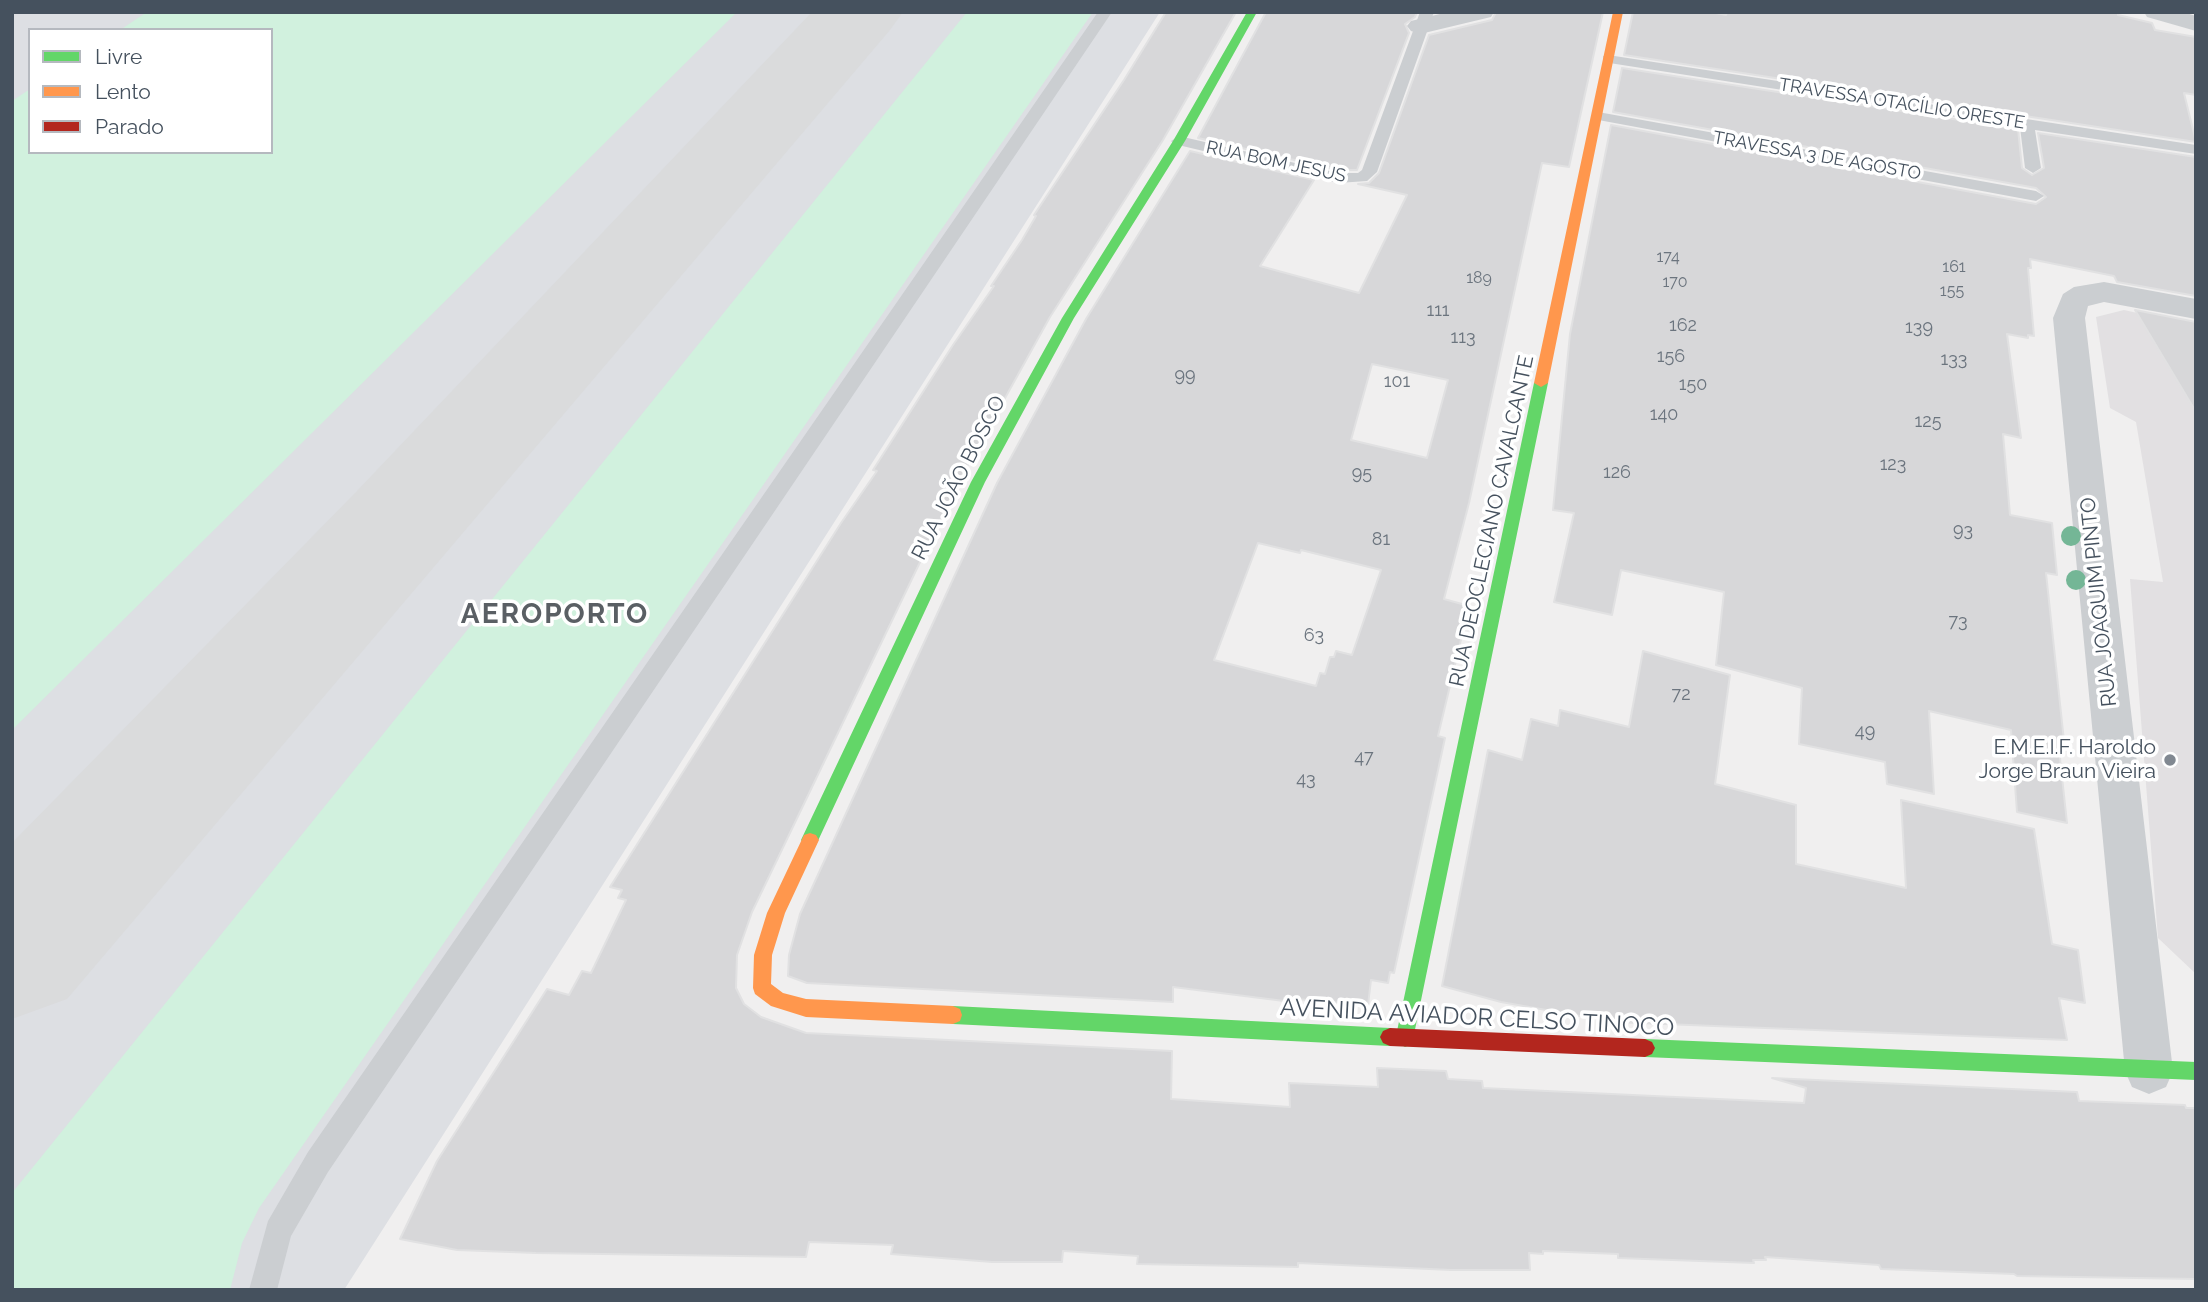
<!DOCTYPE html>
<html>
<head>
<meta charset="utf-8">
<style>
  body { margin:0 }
  #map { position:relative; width:2208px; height:1302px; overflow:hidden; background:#f0efef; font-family:Raleway,sans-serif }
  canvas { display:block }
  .frame { position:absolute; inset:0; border:14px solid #45515e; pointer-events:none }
  .legend { position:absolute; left:28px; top:28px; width:245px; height:126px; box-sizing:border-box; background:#fff; border:2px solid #b5b9bf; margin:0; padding:9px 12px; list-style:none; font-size:21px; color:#45515e }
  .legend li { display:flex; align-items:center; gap:14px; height:35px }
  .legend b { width:35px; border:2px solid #b5b9bf }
</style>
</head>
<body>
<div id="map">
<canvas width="2208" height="1302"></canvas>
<div class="frame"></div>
<ul class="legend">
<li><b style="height:9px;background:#63d668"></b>Livre</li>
<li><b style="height:9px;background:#ff974d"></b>Lento</li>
<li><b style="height:9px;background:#b3261e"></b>Parado</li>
</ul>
</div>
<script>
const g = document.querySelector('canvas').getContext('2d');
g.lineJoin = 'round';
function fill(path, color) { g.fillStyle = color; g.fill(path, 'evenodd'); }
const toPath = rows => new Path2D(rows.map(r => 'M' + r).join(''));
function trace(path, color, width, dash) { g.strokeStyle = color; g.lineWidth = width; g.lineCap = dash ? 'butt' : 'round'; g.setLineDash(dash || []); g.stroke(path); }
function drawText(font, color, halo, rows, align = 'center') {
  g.font = font + ' Raleway,sans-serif'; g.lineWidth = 7; g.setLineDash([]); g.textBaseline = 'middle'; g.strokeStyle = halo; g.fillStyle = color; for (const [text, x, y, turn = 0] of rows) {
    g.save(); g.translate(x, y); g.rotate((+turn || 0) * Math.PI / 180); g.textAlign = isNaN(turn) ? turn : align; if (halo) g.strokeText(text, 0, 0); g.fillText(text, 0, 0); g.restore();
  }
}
fill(toPath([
  [2124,310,2151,316,2196,343,2196,974,2158,938,2130,579,2163,582,2136,422,2110,408,2096,317]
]), '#e2e0e2');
fill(toPath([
  [12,12,1160,12,344,1290,12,1290],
  [30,30,271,30,271,152,30,152]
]), '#dddfe3');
fill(toPath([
  [147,12,737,12,12,730,12,101,30,89,30,152,271,152,271,30,120,30],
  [967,12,1093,12,259,1208,242,1243,230,1290,12,1290,12,1193]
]), '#d1f1de');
fill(toPath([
  [812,12,903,12,890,30,67,999,12,1019,12,843,356,492,812,12]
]), '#dadbdc');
const building = toPath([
  [1166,12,1236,12,1163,140,1050,317,959,481,752,912,737,955,736,988,744,1004,761,1017,806,1033,1172,1051,1171,1099,1290,1107,1289,1083,1378,1087,1377,1068,1446,1071,1448,1079,1482,1081,1483,1088,1804,1103,1806,1088,1772,1078,2077,1092,2079,1101,2185,1105,2186,1108,2196,1108,2196,1279,2017,1276,2014,1274,1881,1269,1879,1265,1765,1257,1766,1260,1753,1260,1754,1263,1618,1258,1618,1254,1543,1251,1543,1254,1529,1253,1530,1270,1451,1270,1298,1263,1298,1267,1137,1264,1138,1256,1063,1251,1062,1262,992,1262,891,1254,893,1245,809,1242,806,1257,536,1253,457,1250,400,1239,437,1161,547,989,569,995,582,971,591,973,626,900,618,898,622,890,610,887,841,523,877,471,873,470,953,345,994,286,991,286,1022,240,1036,216,1034,215,1124,80,1166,12],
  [1266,12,1417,12,1415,17,1405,24,1409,33,1357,170,1338,170,1198,138,1266,12],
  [1496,12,1603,12,1569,167,1542,163,1469,503,1444,599,1469,606,1438,736,1445,738,1394,973,1390,972,1388,983,1371,980,1368,1005,1284,998,1284,1001,1173,987,1173,1002,807,983,788,976,789,955,800,914,997,483,1086,319,1190,151,1314,180,1260,266,1359,293,1407,195,1358,184,1369,183,1379,173,1429,35,1492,20,1496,12],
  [1372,364,1448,380,1427,458,1351,440,1372,364],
  [1258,543,1300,553,1301,550,1381,570,1352,655,1336,651,1334,657,1330,657,1325,674,1320,673,1316,686,1214,660,1258,543],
  [1633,12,1711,12,1726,15,1727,12,2118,12,2118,15,2152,23,2155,30,2196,37,2196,95,2184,93,2196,142,1624,55,1633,12],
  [1622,68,2018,129,2022,168,2032,175,2044,168,2038,133,2196,157,2196,296,2117,282,2114,276,2030,259,2031,268,2028,268,2034,336,2028,335,2028,338,2007,334,2021,438,2003,434,2010,515,2052,523,2057,575,2046,573,2064,741,2058,740,2067,823,2017,812,2011,730,1929,711,1934,794,1887,784,1885,762,1799,744,1802,688,1716,665,1724,592,1621,570,1612,615,1554,602,1574,513,1553,510,1570,334,1611,125,2036,204,2046,197,2036,188,1613,112,1622,68],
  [2135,310,2196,322,2196,412,2135,310],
  [1643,651,1730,675,1715,784,1796,805,1796,864,1906,888,1901,800,2034,829,2052,944,2078,950,2085,1003,2059,998,2067,1040,1614,1022,1501,1002,1442,986,1488,750,1522,760,1531,719,1558,726,1560,710,1629,727,1643,651]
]);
fill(building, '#d7d7d9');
trace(building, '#e1e1e2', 2);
fill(toPath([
  [1098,12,1112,12,328,1172,291,1236,277,1290,249,1290,268,1221,308,1152,1098,12],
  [1420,12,1434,12,1377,172,1367,181,1338,183,1174,144,1171,141,1179,136,1338,173,1358,173,1362,170,1420,12],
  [1608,55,2196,145,2196,154,2035,130,2041,168,2033,173,2025,168,2020,127,1603,62,1603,56,1608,55],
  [1598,112,2036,191,2044,196,2036,201,1593,119,1591,116,1593,113,1598,112]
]), '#cbced1');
fill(toPath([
  [1448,12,1494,12,1491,17,1420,34,1411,31,1407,26,1411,21,1448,12],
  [2144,12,2183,12,2196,16,2196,31,2147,17,2144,12],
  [2104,282,2196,299,2196,319,2104,302,2088,306,2085,318,2173,1071,2166,1087,2149,1094,2132,1087,2125,1071,2053,318,2063,294,2074,287,2104,282]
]), '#cbced1');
fill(toPath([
  [1247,12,1257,12,1185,141,1074,318,985,482,816,845,810,847,804,845,801,840,971,482,1062,318,1173,141,1247,12],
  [1541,379,1548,383,1412,1044,1405,1047,1397,1042,1390,1046,953,1024,946,1021,944,1015,946,1009,953,1006,1390,1028,1397,1031,1534,383,1541,379],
  [1645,1039,2196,1062,2196,1080,1645,1057,1638,1054,1635,1048,1638,1042,1645,1039]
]), '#63d668');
fill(toPath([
  [1613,12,1623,12,1548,383,1541,387,1534,383,1613,12],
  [810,833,816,835,819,840,785,913,772,955,771,984,783,993,806,999,953,1006,960,1009,962,1015,960,1021,953,1024,806,1017,771,1006,755,994,753,988,754,955,767,913,804,835,810,833]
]), '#ff974d');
fill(toPath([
  [1390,1028,1645,1039,1652,1042,1655,1048,1652,1054,1645,1057,1390,1046,1383,1043,1380,1037,1383,1031,1390,1028]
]), '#b3261e');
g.fillStyle = '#74b696';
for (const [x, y] of [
  [2071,536],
  [2076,580]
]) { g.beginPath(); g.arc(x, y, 10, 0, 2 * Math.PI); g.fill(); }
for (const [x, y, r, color] of [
  [2170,760,7,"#818891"]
]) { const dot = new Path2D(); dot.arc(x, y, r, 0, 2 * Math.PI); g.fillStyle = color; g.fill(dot); trace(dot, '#fff', 2.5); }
drawText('16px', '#6b747e', null, [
  ["174",1668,257],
  ["161",1954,267],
  ["189",1479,278],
  ["170",1675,282],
  ["155",1952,291]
]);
drawText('18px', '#45515e', '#fff', [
  ["TRAVESSA OTACÍLIO ORESTE",1902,104,9],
  ["TRAVESSA 3 DE AGOSTO",1817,156,10],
  ["RUA BOM JESUS",1276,162,12]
]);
drawText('18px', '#6b747e', null, [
  ["111",1438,311],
  ["162",1683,326],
  ["139",1919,328],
  ["113",1463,338],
  ["156",1671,357],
  ["133",1954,360],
  ["99",1185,376],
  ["101",1397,382],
  ["150",1693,385],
  ["140",1664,415],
  ["125",1928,422],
  ["123",1893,465],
  ["126",1617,473],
  ["95",1362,474],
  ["93",1963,531],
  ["81",1381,540],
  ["73",1958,622],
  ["63",1314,636],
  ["72",1681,695],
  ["49",1865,732],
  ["47",1364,758],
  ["43",1306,780]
]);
drawText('21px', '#45515e', '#fff', [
  ["RUA JOÃO BOSCO",959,478,-63],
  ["RUA DEOCLECIANO CAVALCANTE",1492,521,-78],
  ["RUA JOAQUIM PINTO",2099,602,-96]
]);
drawText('21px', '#45515e', '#fff', [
  ["E.M.E.I.F. Haroldo",2156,748],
  ["Jorge Braun Vieira",2156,772]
], 'right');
drawText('24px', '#45515e', '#fff', [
  ["AVENIDA AVIADOR CELSO TINOCO",1477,1018,3]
]);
g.letterSpacing = '2px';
drawText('bold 28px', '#5a5f64', '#fff', [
  ["AEROPORTO",555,615]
]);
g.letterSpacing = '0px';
</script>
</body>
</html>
